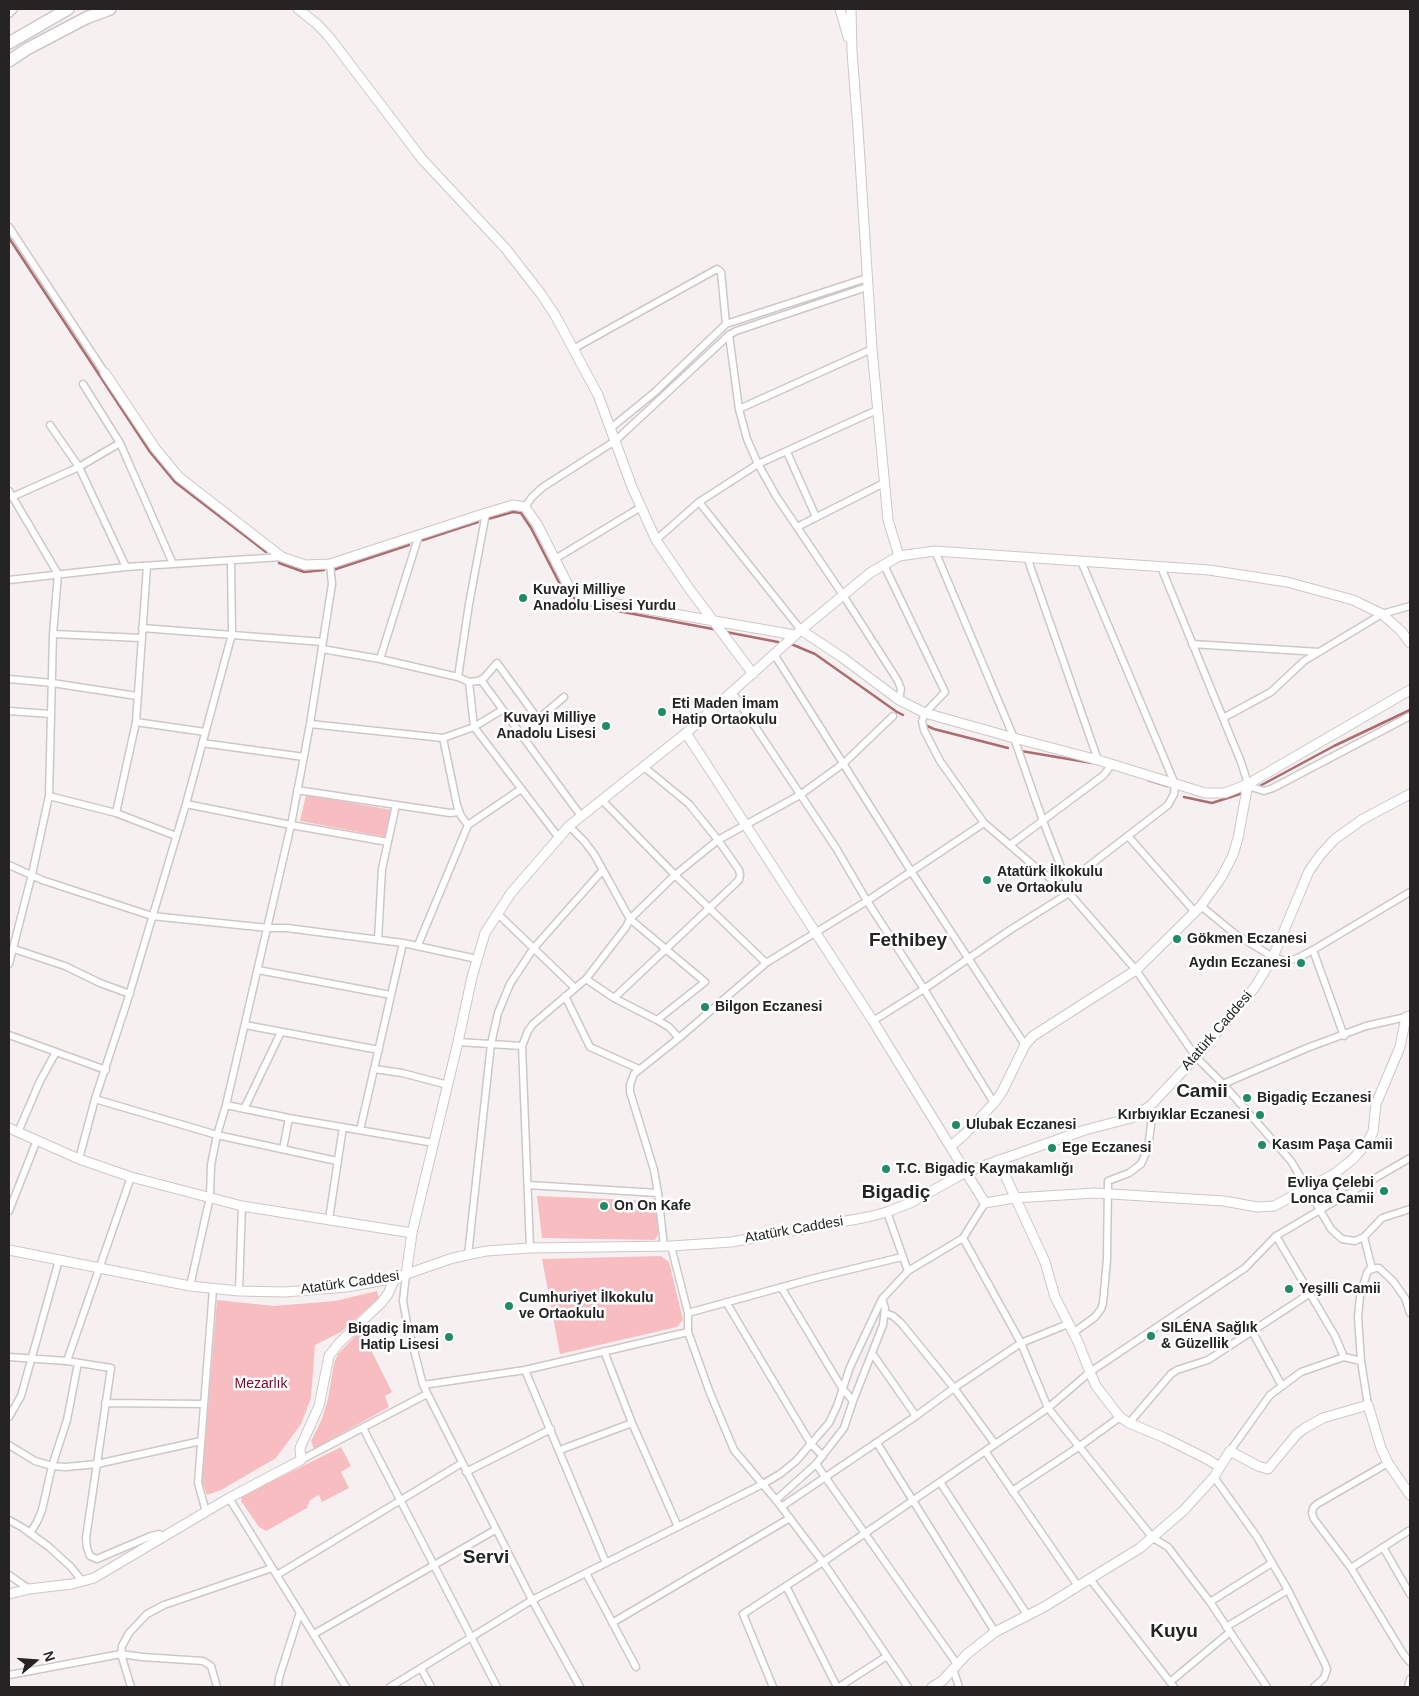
<!DOCTYPE html>
<html>
<head>
<meta charset="utf-8">
<style>
  body { margin:0 }
  #map { position:relative; width:1419px; height:1696px; overflow:hidden; background:#f7f0f1; font-family:Arial,sans-serif }
  canvas { display:block }
  .frame { position:absolute; inset:0; border:10px solid #252323; pointer-events:none }
  .north { position:absolute; left:10px; top:1636px; width:50px; height:50px; -webkit-text-stroke:4px #fff; paint-order:stroke; rotate:72deg; font-size:14px; font-weight:700; line-height:20px; text-align:center; color:#252323 }
  .north::after { content:''; display:block; margin:auto; width:18px; height:22px; background:#252323; clip-path:polygon(50% 0,100% 100%,50% 72%,0 100%) }
</style>
</head>
<body>
<div id="map">
<canvas width="1419" height="1696"></canvas>
<div class="frame"></div>
<div class="north">N</div>
</div>
<script>
const g = document.querySelector('canvas').getContext('2d');
g.lineJoin = 'round';
function fill(path, color) { g.fillStyle = color; g.fill(path, 'evenodd'); }
const toPath = rows => new Path2D(rows.map(r => 'M' + r).join(''));
function trace(path, color, width, dash) { g.strokeStyle = color; g.lineWidth = width; g.lineCap = dash ? 'butt' : 'round'; g.setLineDash(dash || []); g.stroke(path); }
function drawText(font, color, halo, rows, align = 'center') {
  g.font = font + ' Arial,sans-serif'; g.lineWidth = 5; g.setLineDash([]); g.textBaseline = 'middle'; g.strokeStyle = halo; g.fillStyle = color; for (const [text, x, y, turn = 0] of rows) {
    g.save(); g.translate(x, y); g.rotate((+turn || 0) * Math.PI / 180); g.textAlign = isNaN(turn) ? turn : align; if (halo) g.strokeText(text, 0, 0); g.fillText(text, 0, 0); g.restore();
  }
}
fill(toPath([
  [306,795,392,810,386,837,300,821],
  [537,1196,653,1201,655,1207,659,1233,655,1240,542,1238],
  [661,1256,669,1262,683,1320,677,1327,560,1354,542,1259],
  [377,1291,379,1298,341,1332,315,1345,311,1398,301,1424,276,1458,221,1490,207,1495,202,1482,217,1300,274,1306,335,1301],
  [361,1330,392,1392,385,1396,389,1407,314,1449,311,1441,322,1419,328,1399,334,1363,338,1354],
  [341,1447,351,1466,341,1472,349,1488,322,1502,319,1495,310,1500,307,1508,266,1531,259,1527,241,1501,242,1496]
]), '#f8bdc0');
trace(toPath([
  [9,238,150,452,175,482,266,552],
  [488,519,513,512,521,513,531,528,564,592,586,605,718,630],
  [423,540,478,522],
  [279,563,304,572,324,570],
  [333,570,409,545],
  [726,632,778,642],
  [791,644,815,654,897,712,903,715],
  [925,725,934,729,1008,748],
  [1021,751,1092,763],
  [1148,780,1167,786],
  [1256,788,1334,746,1410,710],
  [1184,797,1212,803,1240,794]
]), '#ad6c71', 2.5);
const street = toPath([
  [9,14,14,9],
  [9,227,105,373],
  [726,324,867,278],
  [729,335,739,409,747,439,758,464,776,496,843,595,898,681,901,689,899,700],
  [573,349,717,269,721,272,726,324,655,392,611,428],
  [83,384,120,443,173,564],
  [739,409,872,349],
  [50,425,79,467,126,567],
  [787,452,816,517],
  [9,491,58,574,53,634,49,796,32,874,9,964],
  [12,497,79,467,120,443],
  [699,502,801,630],
  [525,507,532,497,543,487,615,441,729,335,736,331,867,287],
  [797,527,884,483],
  [656,540,699,502,758,464,877,410],
  [1027,557,1098,760],
  [555,559,641,507],
  [884,565,945,692,925,713,922,721,924,730,940,761,984,823,1033,865,1069,893,1136,970,1196,1057,1223,1084,1291,1161,1331,1229,1342,1239,1355,1241,1364,1237,1382,1218,1410,1209],
  [1161,567,1241,762,1248,784,1251,787,1264,791,1273,788,1410,716],
  [9,580,126,567,282,557],
  [142,628,323,642],
  [53,634,141,638],
  [1192,644,1319,652],
  [322,649,380,659,458,677,469,682,474,727,559,838],
  [774,654,911,871,1025,1045],
  [380,659,419,535],
  [458,677,469,604,486,513],
  [9,679,52,683,137,696],
  [481,680,581,816],
  [469,682,478,681,484,678,497,663,538,719,564,697],
  [732,692,836,848,867,901,924,989,994,1103],
  [9,711,50,714],
  [1223,718,1271,692,1304,661,1382,614,1410,606],
  [136,722,205,732],
  [310,724,443,738],
  [202,743,304,757],
  [297,790,450,813,459,812],
  [49,796,116,813,176,836],
  [602,800,675,875,766,963],
  [186,804,291,825,388,842],
  [116,813,136,722,147,566],
  [468,825,461,816,457,805,443,738,474,727,502,710],
  [569,826,584,841,594,854,630,919,626,927,586,979],
  [1128,836,1195,912],
  [1010,845,1104,775,1111,765],
  [9,865,42,880,152,916,268,928,287,928,403,943,477,959],
  [1066,880,1081,872,1168,805,1174,794,1175,784,1081,561],
  [1201,906,1235,934,1273,957,1286,961,1298,958,1313,950,1410,892],
  [498,914,575,988],
  [378,940,382,869,396,805],
  [418,945,468,825,521,789],
  [14,949,65,966,100,983,130,994],
  [1313,950,1344,1036],
  [258,970,391,995],
  [565,996,590,1047,639,1069],
  [614,998,739,880,740,875,739,870,718,840,689,804,644,767],
  [657,1020,705,982,630,919,675,875,718,840,800,795,844,763,893,716],
  [873,1021,924,989,1010,930,1069,893,1066,880,1043,821,1014,738,935,551],
  [245,1025,379,1050],
  [9,1035,106,1070],
  [458,1042,522,1046],
  [374,1069,402,1073,448,1085],
  [1223,1084,1307,1048,1366,1026,1406,1017],
  [95,1099,217,1135,337,1161],
  [226,1105,289,1118,434,1143],
  [244,1109,281,1032],
  [360,1130,403,943],
  [18,1132,40,1081,56,1052],
  [283,1149,289,1118],
  [79,1159,95,1099,127,1002,186,804,232,634,231,560],
  [528,1185,658,1193],
  [9,1211,37,1140],
  [329,1219,343,1127],
  [1276,1236,1335,1336,1344,1357,1361,1361],
  [1364,1237,1372,1269],
  [963,1238,1021,1343,1048,1408,1153,1538,1168,1547,1210,1602,1267,1687],
  [664,1246,658,1193,654,1170,630,1092,630,1085,634,1074,679,1038,766,963,867,901,984,823],
  [671,1246,688,1313,688,1332,710,1393,734,1450,776,1500,823,1562,908,1687],
  [530,1248,522,1046,528,1031,533,1024,586,979,614,998,657,1020,669,1027,679,1038],
  [468,1255,491,1044,498,1013,510,984,533,949,602,871],
  [908,1271,963,1238,985,1203],
  [406,1275,403,1301,407,1323,423,1385,532,1600,580,1687],
  [190,1286,210,1197,211,1165,217,1135,226,1105,291,825,310,724,332,584,330,564],
  [781,1287,842,1388,853,1401],
  [239,1291,242,1206],
  [726,1302,811,1444,823,1456],
  [688,1313,815,1278,902,1257],
  [885,1313,893,1316,901,1323,954,1388,995,1444],
  [1252,1331,1282,1386],
  [1073,1333,1095,1317,1101,1309,1103,1303,1107,1259,1108,1181,1129,1173,1141,1164,1148,1148,1151,1125,1150,1106],
  [604,1351,632,1423,678,1527],
  [872,1353,916,1416],
  [9,1357,67,1361,111,1368,86,1538,87,1548,90,1556,97,1559,151,1536,159,1534,163,1536],
  [67,1361,131,1177],
  [525,1370,606,1563],
  [423,1385,525,1370,688,1332],
  [105,1403,204,1404],
  [1368,1405,1361,1361,1358,1317,1360,1296,1367,1273,1369,1270,1376,1268,1379,1268,1393,1281,1405,1298,1410,1313],
  [9,1417,21,1396,59,1260],
  [1129,1423,1171,1374,1177,1370,1208,1360,1309,1294],
  [363,1428,497,1687],
  [877,1443,995,1632],
  [9,1445,35,1461,52,1466,66,1467,97,1464,201,1441],
  [560,1450,632,1423],
  [985,1451,1078,1586],
  [1230,1451,1270,1395,1301,1372,1344,1357],
  [301,1460,427,1394],
  [1388,1463,1317,1504,1313,1508,1312,1513,1314,1519,1351,1568,1404,1655,1410,1662],
  [816,1464,957,1664],
  [466,1472,551,1429],
  [1214,1477,1257,1537,1288,1590,1325,1664,1327,1669,1324,1678,1314,1687],
  [940,1482,1028,1616],
  [1012,1491,1080,1446,1120,1417],
  [229,1498,346,1687],
  [776,1500,816,1464,844,1428,853,1401,883,1325,885,1308,882,1299],
  [781,1507,916,1416,954,1388,1021,1343,1068,1324],
  [206,1512,198,1483,213,1289],
  [9,1520,23,1528,49,1547,71,1567,83,1582],
  [30,1533,37,1522,42,1510,52,1466,67,1420,78,1363],
  [1383,1547,1410,1594],
  [1351,1568,1410,1530],
  [586,1573,636,1667],
  [9,1575,29,1589],
  [277,1575,462,1463],
  [1090,1579,1174,1687],
  [786,1586,837,1687],
  [1210,1602,1272,1563],
  [612,1623,790,1518],
  [1226,1627,1288,1590],
  [314,1634,495,1530],
  [421,1668,431,1687],
  [953,1669,959,1687],
  [9,1675,121,1654,142,1657,203,1661,211,1666,217,1687],
  [1170,1682,1230,1632],
  [131,1687,121,1654,122,1646,129,1633,147,1614,164,1605,272,1568],
  [278,1687,279,1678,300,1612],
  [390,1687,532,1600,763,1484,780,1474,796,1461,829,1423,837,1406,850,1367,882,1299,908,1271,887,1212],
  [773,1687,743,1614,823,1562,1048,1408,1090,1372,1245,1268,1276,1236,1320,1210,1410,1158],
  [839,1687,887,1656],
  [1408,1687,1410,1679]
]);
const secondary = toPath([
  [298,9,317,24,330,38,422,159,506,249,541,294,555,315,598,395,632,487,656,540,688,587,753,674],
  [840,9,848,37],
  [851,9,852,52,858,129,872,349,888,520,899,556],
  [105,373,155,448,179,477,282,557,305,565,330,564,486,513,513,505,525,507,537,524,569,587,588,599,795,635],
  [801,630,843,658,899,700,925,713,1014,738,1098,760,1205,793,1225,793,1248,784],
  [686,733,873,1021,985,1203,1014,1198,1095,1193,1224,1201,1257,1207,1274,1206,1334,1174,1353,1159,1367,1143,1373,1132,1376,1104,1400,1047,1406,1017,1410,1016],
  [9,1128,79,1159,131,1177,242,1206,412,1233],
  [951,1146,965,1134,994,1103,1002,1092,1025,1045,1033,1036,1136,970,1201,906,1221,878,1233,855,1238,838,1248,784,1410,690],
  [998,1160,1045,1262,1055,1297,1078,1342,1090,1372,1096,1386,1120,1417,1129,1423,1165,1438,1207,1459,1220,1467,1230,1451,1258,1466,1268,1469,1297,1434,1305,1428,1323,1418,1368,1405,1381,1448,1388,1463,1410,1495],
  [9,1250,190,1286,239,1291,284,1292,347,1287,395,1278,453,1258,486,1251,530,1248,671,1246,731,1242,868,1217,887,1212,910,1203,966,1172,1085,1130,1131,1118,1150,1106,1196,1057,1255,987,1273,957,1309,871,1321,854,1335,839,1363,819,1410,794],
  [406,1275,412,1233,458,1042,472,977,485,933,511,893,569,826,686,733,801,630,870,573,899,556,935,551,1209,570,1287,582,1353,600,1382,614,1401,631,1410,643],
  [9,1594,29,1589,72,1584,94,1578,229,1498,301,1460,300,1448,319,1406,329,1356,339,1343,381,1303,388,1294,395,1278],
  [932,1687,942,1681,967,1654,995,1632,1044,1607,1140,1548,1184,1510,1214,1477,1220,1467]
]);
const highway = toPath([
  [9,43,68,9],
  [9,61,27,49,86,18,110,9]
]);
trace(street, '#cec7c7', 9);
trace(secondary, '#cec7c7', 11);
trace(highway, '#cec7c7', 14);
trace(street, '#fff', 6);
trace(secondary, '#fff', 9);
trace(highway, '#fff', 11);
for (const [x, y, r, color] of [
  [523,598,5,"#1f8b69"],
  [662,712,5,"#1f8b69"],
  [606,726,5,"#1f8b69"],
  [987,880,5,"#1f8b69"],
  [1177,939,5,"#1f8b69"],
  [1301,963,5,"#1f8b69"],
  [705,1007,5,"#1f8b69"],
  [1247,1098,5,"#1f8b69"],
  [1260,1115,5,"#1f8b69"],
  [956,1125,5,"#1f8b69"],
  [1262,1145,5,"#1f8b69"],
  [1052,1148,5,"#1f8b69"],
  [886,1169,5,"#1f8b69"],
  [1384,1191,5,"#1f8b69"],
  [604,1206,5,"#1f8b69"],
  [1289,1289,5,"#1f8b69"],
  [509,1306,5,"#1f8b69"],
  [1151,1336,5,"#1f8b69"],
  [449,1337,5,"#1f8b69"]
]) { const dot = new Path2D(); dot.arc(x, y, r, 0, 2 * Math.PI); g.fillStyle = color; g.fill(dot); trace(dot, '#fff', 2); }
drawText('bold 14px', '#252323', '#fff', [
  ["Kuvayi Milliye",533,590],
  ["Anadolu Lisesi Yurdu",533,606],
  ["Eti Maden İmam",672,704],
  ["Hatip Ortaokulu",672,720],
  ["Kuvayi Milliye",596,718,"right"],
  ["Anadolu Lisesi",596,734,"right"],
  ["Atatürk İlkokulu",997,872],
  ["ve Ortaokulu",997,888],
  ["Gökmen Eczanesi",1187,939],
  ["Aydın Eczanesi",1291,963,"right"],
  ["Bilgon Eczanesi",715,1007],
  ["Bigadiç Eczanesi",1257,1098],
  ["Kırbıyıklar Eczanesi",1250,1115,"right"],
  ["Ulubak Eczanesi",966,1125],
  ["Kasım Paşa Camii",1272,1145],
  ["Ege Eczanesi",1062,1148],
  ["T.C. Bigadiç Kaymakamlığı",896,1169],
  ["Evliya Çelebi",1374,1183,"right"],
  ["Lonca Camii",1374,1199,"right"],
  ["On On Kafe",614,1206],
  ["Yeşilli Camii",1299,1289],
  ["Cumhuriyet İlkokulu",519,1298],
  ["ve Ortaokulu",519,1314],
  ["SILÉNA Sağlık",1161,1328],
  ["& Güzellik",1161,1344],
  ["Bigadiç İmam",439,1329,"right"],
  ["Hatip Lisesi",439,1345,"right"]
], 'left');
drawText('14px', '#252323', '#fff', [
  ["Atatürk Caddesi",1217,1031,-49],
  ["Atatürk Caddesi",794,1230,-10],
  ["Atatürk Caddesi",350,1283,-8]
]);
drawText('14px', '#7b0927', '#fff', [
  ["Mezarlık",261,1384]
]);
drawText('bold 19px', '#252323', '#fff', [
  ["Fethibey",908,941],
  ["Camii",1202,1092],
  ["Bigadiç",896,1193],
  ["Servi",486,1558],
  ["Kuyu",1174,1632]
]);
</script>
</body>
</html>
